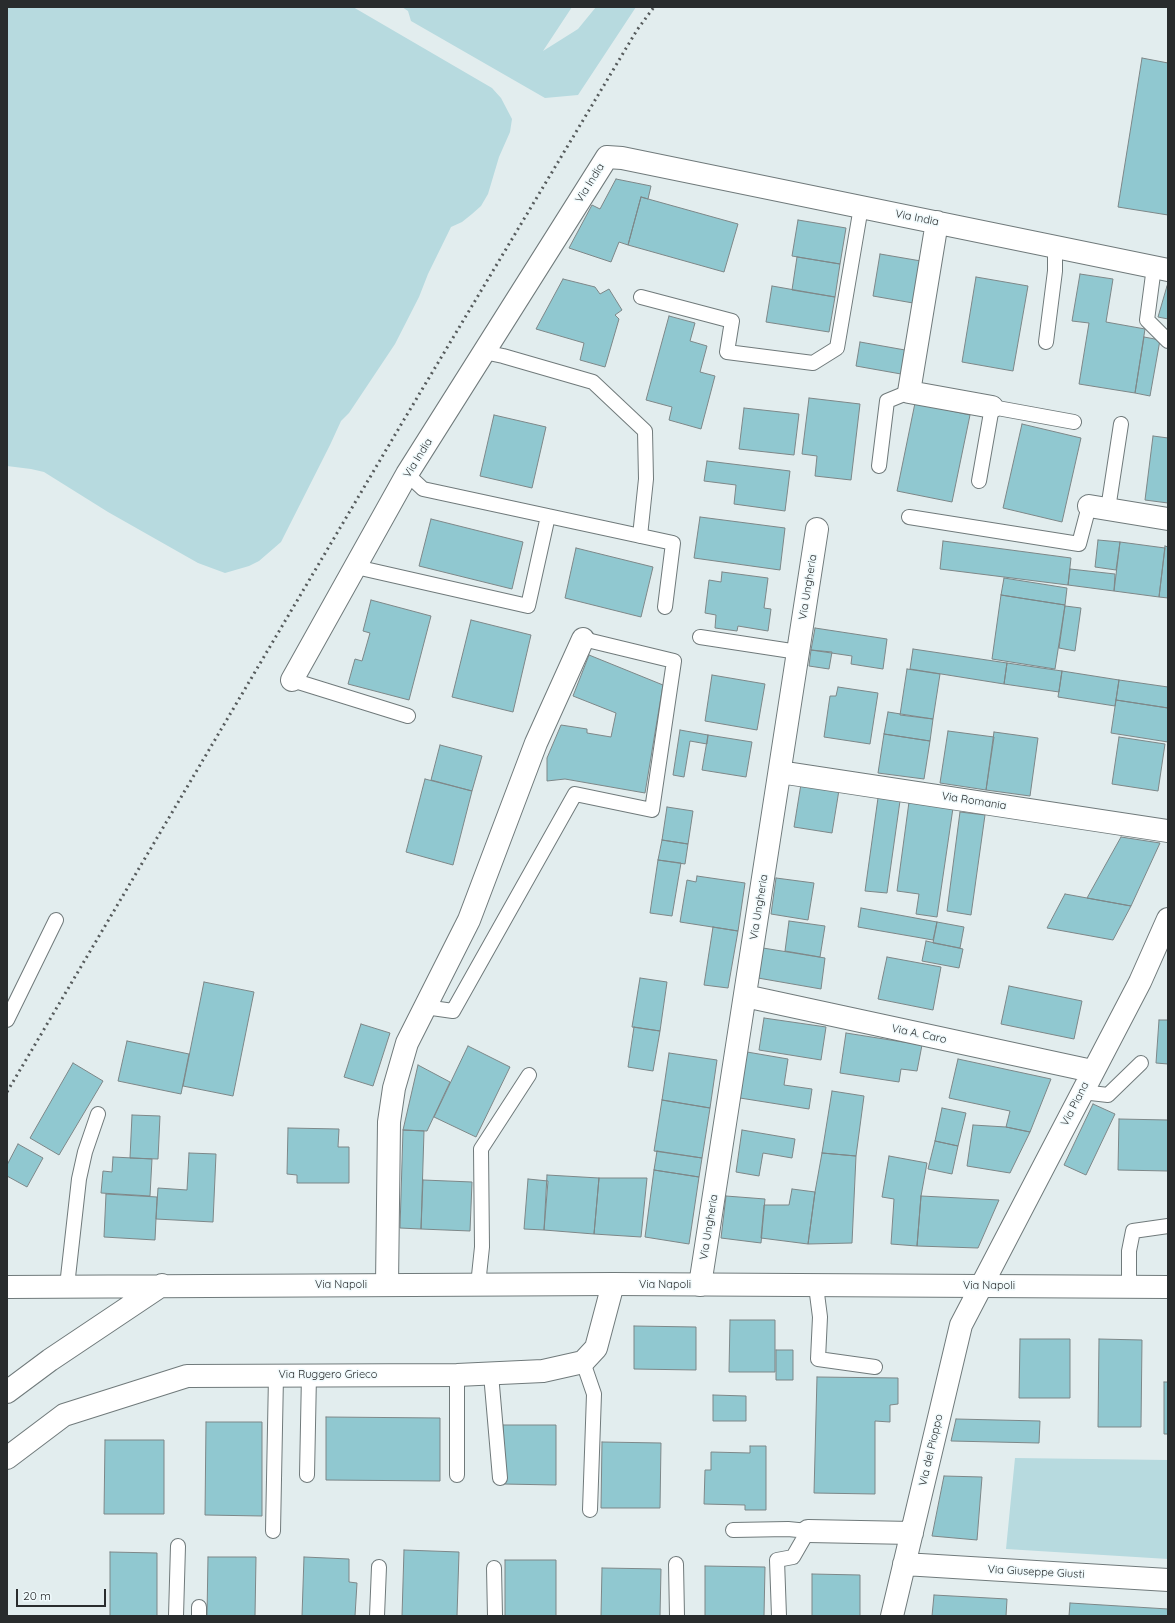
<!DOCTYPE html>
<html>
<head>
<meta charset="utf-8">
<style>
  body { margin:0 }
  #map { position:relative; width:1175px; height:1623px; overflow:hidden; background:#e2edee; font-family:Quicksand,sans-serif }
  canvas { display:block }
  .frame { position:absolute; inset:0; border:8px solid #292c2d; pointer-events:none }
  .scale { position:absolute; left:16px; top:1589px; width:90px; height:18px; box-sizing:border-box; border:2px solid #292c2d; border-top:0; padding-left:5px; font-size:12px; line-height:14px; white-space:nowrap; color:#292c2d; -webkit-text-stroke:3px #f0fafc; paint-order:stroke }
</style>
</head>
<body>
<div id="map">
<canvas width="1175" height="1623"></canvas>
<div class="frame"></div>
<div class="scale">20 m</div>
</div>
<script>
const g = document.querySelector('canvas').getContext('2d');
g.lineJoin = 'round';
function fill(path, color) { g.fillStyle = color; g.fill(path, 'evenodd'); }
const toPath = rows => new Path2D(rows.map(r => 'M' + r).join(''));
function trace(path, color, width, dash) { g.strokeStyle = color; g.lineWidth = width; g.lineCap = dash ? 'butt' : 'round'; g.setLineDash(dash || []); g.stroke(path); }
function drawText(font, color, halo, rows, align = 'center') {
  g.font = font + ' Quicksand,sans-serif'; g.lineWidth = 3; g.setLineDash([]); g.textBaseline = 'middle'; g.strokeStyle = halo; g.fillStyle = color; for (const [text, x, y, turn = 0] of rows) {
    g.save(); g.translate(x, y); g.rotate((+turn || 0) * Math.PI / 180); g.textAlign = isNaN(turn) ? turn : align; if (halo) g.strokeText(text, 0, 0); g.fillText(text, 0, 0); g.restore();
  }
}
fill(toPath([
  [7,7,353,7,492,88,501,98,512,119,510,132,499,157,488,194,481,206,472,214,462,222,451,227,428,274,419,297,395,344,349,413,341,421,330,445,281,542,259,561,249,566,225,573,198,563,108,512,44,472,31,469,7,466],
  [402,7,572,7,543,51,578,29,596,7,636,7,578,95,545,98,411,21,408,11],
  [1015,1458,1168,1460,1168,1559,1006,1549]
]), '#b7dadf');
const building = toPath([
  [1142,58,1168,63,1168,215,1118,207,1142,58],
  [616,179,651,186,648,199,641,197,628,245,619,242,611,262,569,248,592,205,600,209,616,179],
  [641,197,738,224,724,272,628,245,641,197],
  [798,220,846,228,840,264,792,256,798,220],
  [880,254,921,261,913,303,873,296,880,254],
  [797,257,840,264,835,297,792,290,797,257],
  [1080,274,1113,279,1106,322,1145,329,1135,393,1079,384,1089,323,1072,321,1080,274],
  [976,277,1028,286,1013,371,962,362,976,277],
  [563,279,595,287,600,294,609,289,622,310,615,315,619,319,605,367,580,360,584,343,536,329,563,279],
  [772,286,835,297,829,332,766,322,772,286],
  [1167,286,1168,286,1168,319,1158,317,1167,286],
  [669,316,695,323,690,341,707,346,700,372,715,376,701,429,669,420,672,407,646,400,669,316],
  [1144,337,1160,340,1150,396,1135,393,1144,337],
  [860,342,905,350,901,374,856,366,860,342],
  [809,398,860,404,851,480,815,476,817,456,802,454,809,398],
  [915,403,970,415,952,502,897,491,915,403],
  [744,408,799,414,794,455,739,449,744,408],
  [494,415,546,427,532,488,480,476,494,415],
  [1022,424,1081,438,1062,522,1003,508,1022,424],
  [1153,436,1168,438,1168,503,1145,500,1153,436],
  [707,461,790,471,785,511,734,504,736,485,704,481,707,461],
  [700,517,785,528,780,570,694,558,700,517],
  [431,519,523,542,512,589,419,566,431,519],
  [1098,540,1120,542,1116,570,1095,567,1098,540],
  [943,541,1071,558,1068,585,940,569,943,541],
  [1120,542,1165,548,1159,597,1114,591,1120,542],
  [1165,546,1168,547,1168,598,1159,597,1165,546],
  [576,548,653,567,641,617,565,598,576,548],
  [1070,569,1115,574,1114,591,1068,585,1070,569],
  [722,572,768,578,764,608,771,609,768,631,738,626,737,631,715,628,716,615,705,613,709,580,721,582,722,572],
  [1004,578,1067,588,1065,605,1001,595,1004,578],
  [1001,595,1065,605,1055,669,992,659,1001,595],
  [371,600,431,616,409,700,348,684,355,659,362,661,370,633,363,631,371,600],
  [1065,606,1081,608,1075,651,1059,648,1065,606],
  [471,620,531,635,513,712,452,697,471,620],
  [815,628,887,639,883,669,851,664,852,656,811,650,815,628],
  [913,649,1007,663,1004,684,910,669,913,649],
  [811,650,832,652,829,669,809,666,811,650],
  [589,655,663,685,645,793,565,779,547,781,547,758,561,725,587,729,587,733,611,737,616,713,573,696,589,655],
  [1007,663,1062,671,1059,692,1004,684,1007,663],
  [907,669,940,674,933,719,900,715,907,669],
  [1062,671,1119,680,1115,706,1058,697,1062,671],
  [712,675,765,684,757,730,705,721,712,675],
  [1119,680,1168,687,1168,708,1116,700,1119,680],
  [838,687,878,693,870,744,824,737,830,696,836,696,838,687],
  [1116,700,1168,708,1168,742,1111,733,1116,700],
  [888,712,933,719,930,741,884,734,888,712],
  [680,730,708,735,707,744,690,741,684,777,673,775,680,730],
  [948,731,994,737,986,790,940,783,948,731],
  [994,732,1038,738,1030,796,986,790,994,732],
  [884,734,930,741,924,779,878,773,884,734],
  [708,735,752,742,746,777,702,770,708,735],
  [1119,737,1165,744,1158,791,1112,784,1119,737],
  [440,745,482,756,472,791,431,780,440,745],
  [425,779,472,791,453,865,406,852,425,779],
  [801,784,839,790,832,833,794,827,801,784],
  [878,798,900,801,887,893,865,891,878,798],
  [909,802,953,808,937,917,916,914,919,894,897,891,909,802],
  [667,807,693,811,688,844,662,840,667,807],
  [960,812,985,815,971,915,947,911,960,812],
  [1121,837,1160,843,1131,906,1087,898,1121,837],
  [662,840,688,844,685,864,658,860,662,840],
  [658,860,681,863,672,916,650,913,658,860],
  [697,876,745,883,738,931,680,922,687,880,696,882,697,876],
  [776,878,814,883,808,920,771,914,776,878],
  [1065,894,1131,906,1113,940,1047,928,1065,894],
  [861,908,937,922,933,940,858,927,861,908],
  [789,921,825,926,820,957,785,951,789,921],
  [937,922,964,927,960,948,933,943,937,922],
  [713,927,738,931,728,988,704,985,713,927],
  [926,941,963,949,959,968,922,961,926,941],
  [763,948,825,958,821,989,758,978,763,948],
  [887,957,941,967,933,1010,878,999,887,957],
  [640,978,667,982,660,1031,632,1027,640,978],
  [204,982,254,992,233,1096,183,1086,204,982],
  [1009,986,1082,1001,1074,1039,1001,1024,1009,986],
  [764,1018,826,1027,821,1060,759,1050,764,1018],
  [1159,1020,1168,1020,1168,1064,1156,1063,1159,1020],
  [361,1024,390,1033,373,1086,344,1077,361,1024],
  [634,1027,660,1031,653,1071,628,1067,634,1027],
  [846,1033,922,1045,917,1071,901,1069,899,1082,840,1073,846,1033],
  [127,1041,189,1054,181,1094,118,1081,127,1041],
  [468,1046,510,1067,476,1137,434,1117,468,1046],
  [747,1052,788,1059,784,1085,812,1089,809,1109,740,1098,747,1052],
  [669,1053,717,1060,710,1108,662,1100,669,1053],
  [958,1059,1051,1079,1030,1132,1006,1127,1010,1111,949,1098,958,1059],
  [73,1063,103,1081,59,1155,30,1138,73,1063],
  [418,1065,450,1082,427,1131,403,1130,418,1065],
  [832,1091,864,1096,856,1156,822,1153,832,1091],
  [662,1100,710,1108,702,1158,654,1151,662,1100],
  [1093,1104,1115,1114,1086,1175,1064,1165,1093,1104],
  [942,1108,966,1113,958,1146,935,1141,942,1108],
  [132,1115,160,1116,158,1159,130,1158,132,1115],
  [1119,1119,1168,1120,1168,1171,1118,1170,1119,1119],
  [973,1125,1006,1127,1030,1132,1010,1173,967,1166,973,1125],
  [288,1128,339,1129,338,1147,349,1147,349,1183,297,1183,297,1175,287,1174,288,1128],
  [403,1130,424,1131,421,1229,400,1228,403,1130],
  [742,1130,795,1139,792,1158,763,1153,759,1176,736,1172,742,1130],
  [935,1141,958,1146,952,1174,928,1169,935,1141],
  [18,1144,43,1158,27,1187,7,1176,7,1165,18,1144],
  [657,1151,702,1158,699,1177,654,1170,657,1151],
  [189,1153,216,1154,213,1222,156,1219,158,1188,187,1190,189,1153],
  [822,1153,856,1156,852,1243,808,1244,815,1192,822,1153],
  [889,1156,927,1163,921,1196,917,1246,891,1244,894,1199,882,1197,889,1156],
  [113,1157,152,1159,150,1196,101,1193,103,1171,112,1172,113,1157],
  [654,1170,699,1177,689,1244,645,1237,654,1170],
  [547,1175,599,1178,594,1234,544,1230,547,1175],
  [599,1178,647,1178,641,1237,594,1234,599,1178],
  [528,1179,548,1181,544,1230,524,1229,528,1179],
  [423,1180,472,1182,470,1231,421,1229,423,1180],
  [792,1189,815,1192,808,1244,761,1238,764,1205,789,1205,792,1189],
  [106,1194,157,1197,155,1240,104,1237,106,1194],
  [726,1196,765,1199,761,1243,721,1238,726,1196],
  [921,1196,999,1200,978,1248,917,1246,921,1196],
  [730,1320,775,1320,775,1372,729,1372,730,1320],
  [634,1326,696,1327,696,1370,634,1369,634,1326],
  [1020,1339,1070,1339,1070,1398,1019,1398,1020,1339],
  [1099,1339,1142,1340,1141,1427,1098,1427,1099,1339],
  [776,1350,793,1350,793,1380,776,1380,776,1350],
  [817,1377,898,1378,898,1404,890,1405,890,1422,875,1421,875,1494,814,1493,817,1377],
  [1164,1382,1168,1382,1168,1434,1164,1434,1164,1382],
  [713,1395,746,1396,746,1421,713,1421,713,1395],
  [326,1417,440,1418,440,1481,326,1480,326,1417],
  [956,1419,1040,1421,1039,1443,951,1441,956,1419],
  [206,1422,262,1422,262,1516,205,1515,206,1422],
  [503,1425,556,1425,556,1485,503,1484,503,1425],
  [105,1440,164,1440,164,1514,104,1514,105,1440],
  [602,1442,661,1443,660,1508,601,1508,602,1442],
  [750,1446,766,1446,766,1510,745,1510,745,1505,704,1504,705,1470,711,1470,711,1452,750,1453,750,1446],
  [944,1476,982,1477,977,1540,932,1536,944,1476],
  [404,1550,459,1552,457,1616,402,1616,404,1550],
  [110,1552,157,1553,157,1616,110,1616,110,1552],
  [208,1557,256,1557,255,1616,207,1616,208,1557],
  [304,1557,349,1559,349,1582,357,1583,355,1616,302,1616,304,1557],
  [505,1560,556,1560,556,1616,505,1616,505,1560],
  [705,1566,765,1567,764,1616,705,1616,705,1566],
  [602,1568,661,1569,660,1616,601,1616,602,1568],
  [812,1574,860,1575,860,1616,812,1616,812,1574],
  [934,1595,1007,1599,1006,1616,932,1616,934,1595],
  [1070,1603,1168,1609,1168,1616,1069,1616,1070,1603]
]);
fill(building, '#90c8d0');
trace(building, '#7d8788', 1);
const lane = toPath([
  [1154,267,1147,320,1168,341],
  [641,297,732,321,727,352,813,363,837,348,861,207],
  [1046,342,1055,271,1055,247],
  [484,352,503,356,593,382,645,431,646,479,640,536],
  [879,466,887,401,909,392],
  [407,474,423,489,673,543,665,607],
  [979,481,992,407,1074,422],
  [1108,509,1121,424],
  [909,517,1079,544,1089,506],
  [356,567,528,606,548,516],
  [700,637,798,652],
  [292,680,408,716],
  [425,1007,453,1011,575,794,652,810,674,661,583,639],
  [7,1020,56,920],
  [1082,1092,1108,1095,1141,1063],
  [478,1285,482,1247,481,1149,529,1075],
  [1129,1285,1129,1251,1133,1231,1168,1226],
  [67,1286,79,1179,85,1152,98,1114],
  [816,1286,820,1317,818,1359,875,1367],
  [583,1362,594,1394,590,1510],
  [491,1374,500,1478],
  [307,1475,309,1375],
  [457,1475,457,1375],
  [733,1530,788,1529,808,1531,793,1557,777,1560,779,1616],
  [273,1531,276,1376],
  [676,1564,677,1616],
  [494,1568,495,1616],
  [176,1616,178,1546],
  [199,1616,199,1607],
  [377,1616,379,1567]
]);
const street = toPath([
  [937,222,909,392,992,407],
  [1089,506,1168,519],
  [292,680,407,474,607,157,622,158,1168,270],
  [780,772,1168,831],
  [745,996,1092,1071],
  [387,1285,389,1122,394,1088,407,1043,469,920,536,743,583,639],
  [700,1285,817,529],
  [7,1458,64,1415,187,1376,457,1375,543,1371,583,1362,596,1348,613,1284],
  [808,1531,912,1533],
  [904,1564,1168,1580],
  [892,1616,961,1325,1140,982,1168,919]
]);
const secondary = toPath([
  [7,1287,613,1284,1168,1287],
  [7,1392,50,1360,162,1285]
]);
trace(lane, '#707a7b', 16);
trace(street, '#707a7b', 24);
trace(secondary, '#707a7b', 24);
trace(lane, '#fff', 14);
trace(street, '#fff', 22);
trace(secondary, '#fff', 22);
trace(toPath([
  [7,1092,402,423,637,30,654,7]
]), '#565b5c', 3, [2, 4]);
drawText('11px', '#292c2d', '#f0fafc', [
  ["Via India",590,183,-58],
  ["Via India",917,218,11],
  ["Via India",418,458,-58],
  ["Via Ungheria",808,587,-81],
  ["Via Romania",974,801,9],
  ["Via Ungheria",759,907,-81],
  ["Via A. Caro",919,1034,12],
  ["Via Piana",1075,1104,-63],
  ["Via Ungheria",709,1227,-81],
  ["Via Napoli",341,1285],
  ["Via Napoli",665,1285],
  ["Via Napoli",989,1286],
  ["Via Ruggero Grieco",328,1375],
  ["Via del Pioppo",931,1450,-77],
  ["Via Giuseppe Giusti",1036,1572,3]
]);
</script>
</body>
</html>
